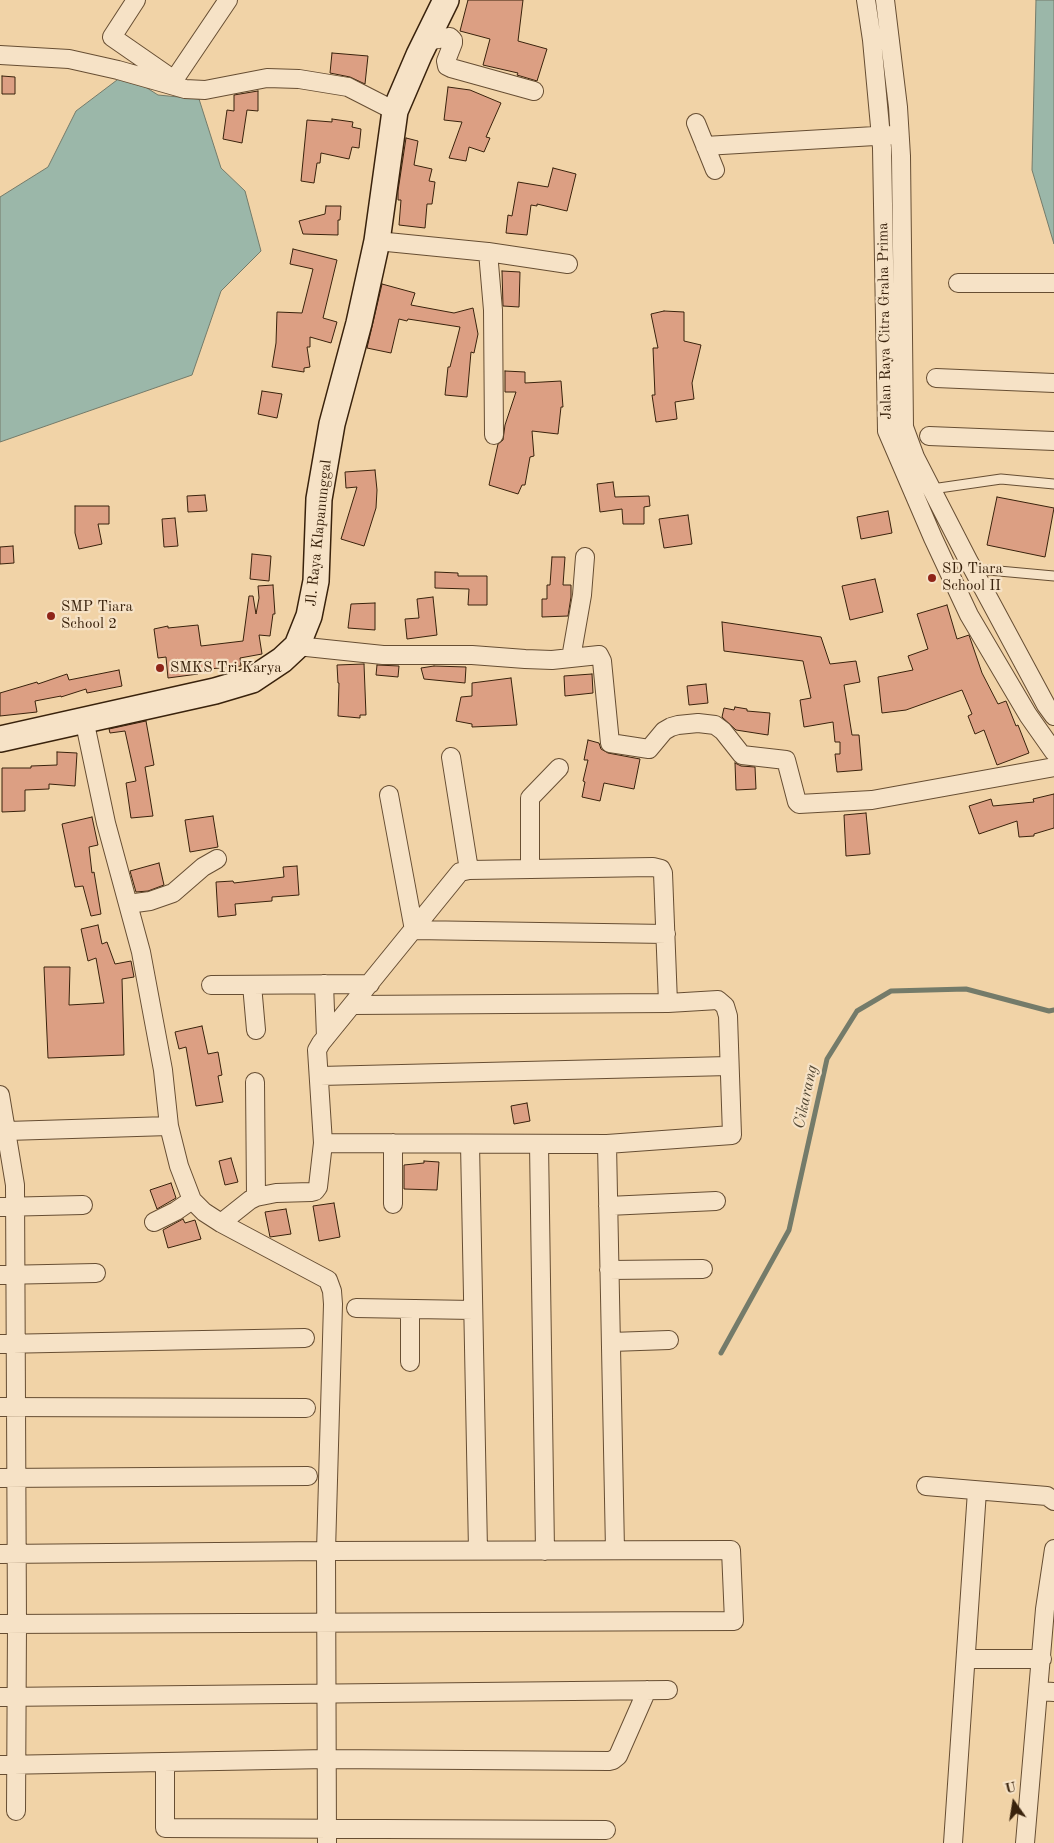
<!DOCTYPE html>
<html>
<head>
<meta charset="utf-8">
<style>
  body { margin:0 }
  #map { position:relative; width:1054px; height:1843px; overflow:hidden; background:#f1d3a7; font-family:"Old Standard TT",serif }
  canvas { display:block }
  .north { position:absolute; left:989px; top:1778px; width:50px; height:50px; -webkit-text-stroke:4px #f6e2c6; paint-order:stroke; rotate:347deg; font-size:14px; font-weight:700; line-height:20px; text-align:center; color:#39220c }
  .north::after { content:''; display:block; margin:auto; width:18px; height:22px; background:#39220c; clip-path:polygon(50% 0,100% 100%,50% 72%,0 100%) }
</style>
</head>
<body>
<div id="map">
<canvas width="1054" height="1843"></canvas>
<div class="north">U</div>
</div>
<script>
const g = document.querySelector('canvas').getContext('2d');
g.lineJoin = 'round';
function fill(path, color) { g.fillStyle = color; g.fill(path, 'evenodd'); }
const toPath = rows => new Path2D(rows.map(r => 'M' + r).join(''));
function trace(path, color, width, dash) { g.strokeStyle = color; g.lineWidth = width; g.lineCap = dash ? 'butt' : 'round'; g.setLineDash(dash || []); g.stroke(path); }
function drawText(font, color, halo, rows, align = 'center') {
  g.font = font + ' "Old Standard TT",serif'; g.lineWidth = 4.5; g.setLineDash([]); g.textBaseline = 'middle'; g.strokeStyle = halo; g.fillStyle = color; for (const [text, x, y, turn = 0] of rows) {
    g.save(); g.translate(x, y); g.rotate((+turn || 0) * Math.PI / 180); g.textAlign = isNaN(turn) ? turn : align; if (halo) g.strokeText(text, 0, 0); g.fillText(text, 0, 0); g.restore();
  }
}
const water = toPath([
  [1036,0,1054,0,1054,244,1032,170,1036,0],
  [125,74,158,95,199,99,221,168,245,191,261,251,221,291,192,375,0,442,0,197,48,167,76,111,125,74]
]);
fill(water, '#9bb7a9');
trace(water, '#747b6a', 1);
trace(toPath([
  [721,1353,789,1230,827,1059,857,1011,891,991,966,989,1049,1011,1054,1010]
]), '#747b6a', 5);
const building = toPath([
  [468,0,523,0,518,41,547,49,537,81,517,75,518,73,483,65,490,39,460,31,468,0],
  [332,53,368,56,365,84,350,77,330,73,332,53],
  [2,76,15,77,15,94,2,94,2,76],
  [448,87,470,90,501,103,486,137,490,138,484,152,469,147,466,161,449,158,462,122,444,120,448,87],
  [258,91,258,111,247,110,242,143,223,139,227,110,234,111,234,95,258,91],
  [332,119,353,122,352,127,361,129,359,148,352,147,349,159,321,153,320,163,317,163,314,183,301,181,307,120,332,122,332,119],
  [406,138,418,141,414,165,432,169,429,181,435,182,432,204,427,204,425,228,399,225,401,200,398,200,398,191,406,138],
  [553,168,576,174,567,211,537,204,537,206,531,205,527,235,506,233,508,215,512,216,518,182,548,187,553,168],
  [326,206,341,206,340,220,338,220,338,235,303,234,299,221,325,214,326,206],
  [293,249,337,260,323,318,337,322,331,343,310,337,310,347,307,347,310,367,304,368,304,372,272,367,276,343,277,312,302,313,313,269,290,264,293,249],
  [502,271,520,272,519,307,503,306,502,271],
  [382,284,415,293,411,305,454,313,473,308,478,334,474,353,471,352,467,397,445,395,448,367,450,367,460,327,408,319,407,321,399,319,391,353,367,348,382,284],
  [664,311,684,312,684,341,701,345,692,383,694,399,675,402,677,419,656,422,652,395,655,395,653,348,658,348,651,314,664,311],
  [505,371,525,372,525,383,561,381,563,407,561,407,558,434,532,431,534,456,530,457,525,485,522,485,518,494,489,485,498,444,503,440,505,425,516,392,505,392,505,371],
  [262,391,282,394,277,418,258,414,262,391],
  [375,470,377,490,376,508,364,546,341,539,357,487,346,488,345,472,375,470],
  [613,482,615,497,649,496,650,506,644,507,644,524,623,524,622,509,600,512,597,484,613,482],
  [205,495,207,511,188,512,187,496,205,495],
  [997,497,1054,508,1045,557,987,545,997,497],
  [75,506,109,506,109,524,98,524,102,544,79,549,75,533,75,506],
  [888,511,892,533,861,539,857,517,888,511],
  [688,515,692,544,664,548,659,519,688,515],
  [175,518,178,546,164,547,162,519,175,518],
  [13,546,14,563,0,564,0,547,13,546],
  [252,554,271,556,269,581,250,579,252,554],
  [552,557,565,557,563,585,571,585,571,597,568,616,542,617,542,599,547,599,547,585,550,585,552,557],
  [435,572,458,573,458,576,487,576,487,605,468,605,469,589,435,588,435,572],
  [875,579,883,612,850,620,842,586,875,579],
  [273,585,275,614,273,614,270,636,259,635,262,654,240,658,241,666,198,670,198,674,168,678,166,657,158,658,154,629,168,626,168,628,198,625,201,646,243,641,249,596,253,596,256,614,259,598,258,586,273,585],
  [433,597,437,635,407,639,405,619,419,618,417,599,433,597],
  [375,603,375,630,348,628,351,604,375,603],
  [947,605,957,639,969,635,982,673,998,704,1006,701,1016,726,1018,725,1029,753,997,765,984,730,975,734,968,716,972,714,962,690,906,710,882,713,878,677,913,670,908,656,928,649,917,614,947,605],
  [722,622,821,637,830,664,856,661,860,682,844,685,852,735,859,735,862,770,837,772,835,754,840,754,840,742,835,742,833,722,804,727,800,700,811,698,803,661,724,651,722,622],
  [364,664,366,715,360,715,360,718,338,716,339,683,338,683,337,665,364,664],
  [377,665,399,666,398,677,376,675,377,665],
  [434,666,466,667,465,683,424,679,421,668,434,666],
  [119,670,122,686,87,693,86,689,61,697,61,696,35,701,37,712,0,716,0,693,37,682,38,684,67,674,69,680,119,670],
  [592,674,593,693,565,696,564,676,592,674],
  [511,678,517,725,472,727,472,724,456,721,461,697,472,696,472,683,511,678],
  [706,684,708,703,689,705,687,686,706,684],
  [735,707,747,709,747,711,770,713,768,735,736,730,722,717,724,708,734,710,735,707],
  [146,721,154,765,145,767,153,816,131,818,126,783,136,781,125,731,110,733,109,729,146,721],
  [588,740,599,743,601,749,608,753,640,759,634,789,604,783,600,801,582,797,585,782,583,781,588,760,584,760,588,740],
  [57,752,77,753,75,786,49,784,49,789,25,790,25,811,2,812,2,768,31,768,31,766,57,765,57,752],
  [735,763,741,766,755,767,756,789,736,790,735,763],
  [1054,794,1054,828,1034,834,1034,836,1019,837,1017,821,979,834,969,806,991,799,993,806,1034,802,1033,799,1054,794],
  [866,813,870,854,846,856,844,815,866,813],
  [213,816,218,847,190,852,185,820,213,816],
  [92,817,98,845,89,847,92,873,94,872,101,914,91,916,83,886,75,887,62,824,92,817],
  [159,863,164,885,148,891,136,892,130,871,159,863],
  [297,866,299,895,272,897,272,901,235,904,236,915,218,917,216,882,233,881,234,883,284,877,283,867,297,866],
  [98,925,102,944,107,942,115,964,131,961,134,977,122,979,124,1055,48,1058,44,967,70,967,69,1005,104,1003,96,958,88,961,81,929,98,925],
  [202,1026,208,1054,218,1052,222,1075,218,1076,223,1102,196,1106,186,1047,179,1049,175,1032,202,1026],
  [527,1103,530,1121,514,1124,511,1106,527,1103],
  [231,1158,238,1182,225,1185,219,1161,231,1158],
  [424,1161,439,1162,437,1190,404,1189,404,1165,424,1163,424,1161],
  [171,1183,176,1198,157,1209,150,1190,171,1183],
  [334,1203,340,1237,319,1241,313,1206,334,1203],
  [286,1209,291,1234,270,1237,265,1212,286,1209],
  [183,1219,185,1223,195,1220,201,1239,168,1248,163,1230,183,1219]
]);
fill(building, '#dc9f83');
trace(building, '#39220c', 1);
const lane = toPath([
  [932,489,1001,479,1054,484],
  [974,571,988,570,1054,576]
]);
const street = toPath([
  [136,0,112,37,174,80,228,0],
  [866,0,872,40,882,148,887,431,933,538,969,615,1028,715,1054,752],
  [885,0,898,107,901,156,904,427,915,457,968,560,1046,705,1054,716],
  [426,41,450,37,453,40,453,43,446,61,447,66,451,68,534,91],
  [0,55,69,59,118,70,185,89,205,90,267,78,299,79,348,87,395,111],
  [696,123,715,170],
  [705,146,892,135],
  [377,241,488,252,568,264],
  [488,252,493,310,494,435],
  [958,283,1054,283],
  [936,378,1054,383],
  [929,436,1054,441],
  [297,646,383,655,472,655,525,659,552,660,599,655,602,661,610,743,649,749,664,731,671,727,678,725,698,723,715,725,723,731,742,755,786,760,797,802,799,804,872,800,1054,767],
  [571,658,582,595,585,557],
  [84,719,106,823,141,952,163,1070,169,1126,179,1166,192,1200,204,1212,221,1223,328,1280,332,1291,333,1304,326,1551,327,1843],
  [451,757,469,870],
  [389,795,414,930,666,934],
  [530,869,530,798,559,768],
  [128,904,150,901,173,893,203,867,217,859],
  [324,984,326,1037],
  [211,985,370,984],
  [252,985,256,1030],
  [352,1005,668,1003],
  [320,1076,729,1066],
  [255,1082,256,1197],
  [0,1095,15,1185,17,1624,16,1811],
  [7,1131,169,1126],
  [393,1143,393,1204],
  [470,1144,478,1550],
  [539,1144,545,1551],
  [607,1144,615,1550],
  [608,1206,716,1201],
  [0,1207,83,1205],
  [154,1222,176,1211,192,1200],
  [221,1223,250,1200,256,1197,276,1193,311,1192,315,1191,318,1187,323,1143,317,1050,321,1043,460,872,469,870,653,867,661,869,663,873,668,1003,718,1000,725,1006,728,1016,732,1135,607,1144,323,1143],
  [609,1270,703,1269],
  [0,1275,96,1273],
  [356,1308,473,1310],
  [611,1342,669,1340],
  [0,1344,305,1338],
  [410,1362,410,1309],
  [0,1407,306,1408],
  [0,1478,308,1476],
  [926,1486,1047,1496,1054,1501],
  [0,1554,326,1551,731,1550,734,1621,0,1624],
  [966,1659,1042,1659],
  [1038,1691,1054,1692],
  [0,1697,668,1690],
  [165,1763,165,1828,606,1830],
  [0,1765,327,1759,609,1761,613,1760,618,1756,647,1690],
  [953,1843,977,1491],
  [1025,1843,1045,1609,1054,1549]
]);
const secondary = toPath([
  [0,739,215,691,252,680,282,660,297,646,309,616,316,581,319,499,332,424,359,323,377,241,395,111,419,55,446,0]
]);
trace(lane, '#674e33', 11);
trace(street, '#674e33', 20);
trace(secondary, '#39220c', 28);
trace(lane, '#f6e2c6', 9);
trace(street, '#f6e2c6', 18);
trace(secondary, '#f6e2c6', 25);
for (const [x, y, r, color] of [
  [932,578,5,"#8f2418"],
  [51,616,5,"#8f2418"],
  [160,668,5,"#8f2418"]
]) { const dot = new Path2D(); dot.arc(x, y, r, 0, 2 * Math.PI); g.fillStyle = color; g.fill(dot); trace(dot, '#f6e2c6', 2); }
drawText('15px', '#39220c', '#f6e2c6', [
  ["Jalan Raya Citra Graha Prima",885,321,-91],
  ["Jl. Raya Klapanunggal",319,533,-84]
]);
drawText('15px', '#39220c', '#f6e2c6', [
  ["SD Tiara",942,569],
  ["School II",942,586],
  ["SMP Tiara",61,607],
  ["School 2",61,624],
  ["SMKS Tri Karya",170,668]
], 'left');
drawText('italic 16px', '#524733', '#f6e2c6', [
  ["Cikarang",806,1097,-78]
]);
</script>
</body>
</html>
